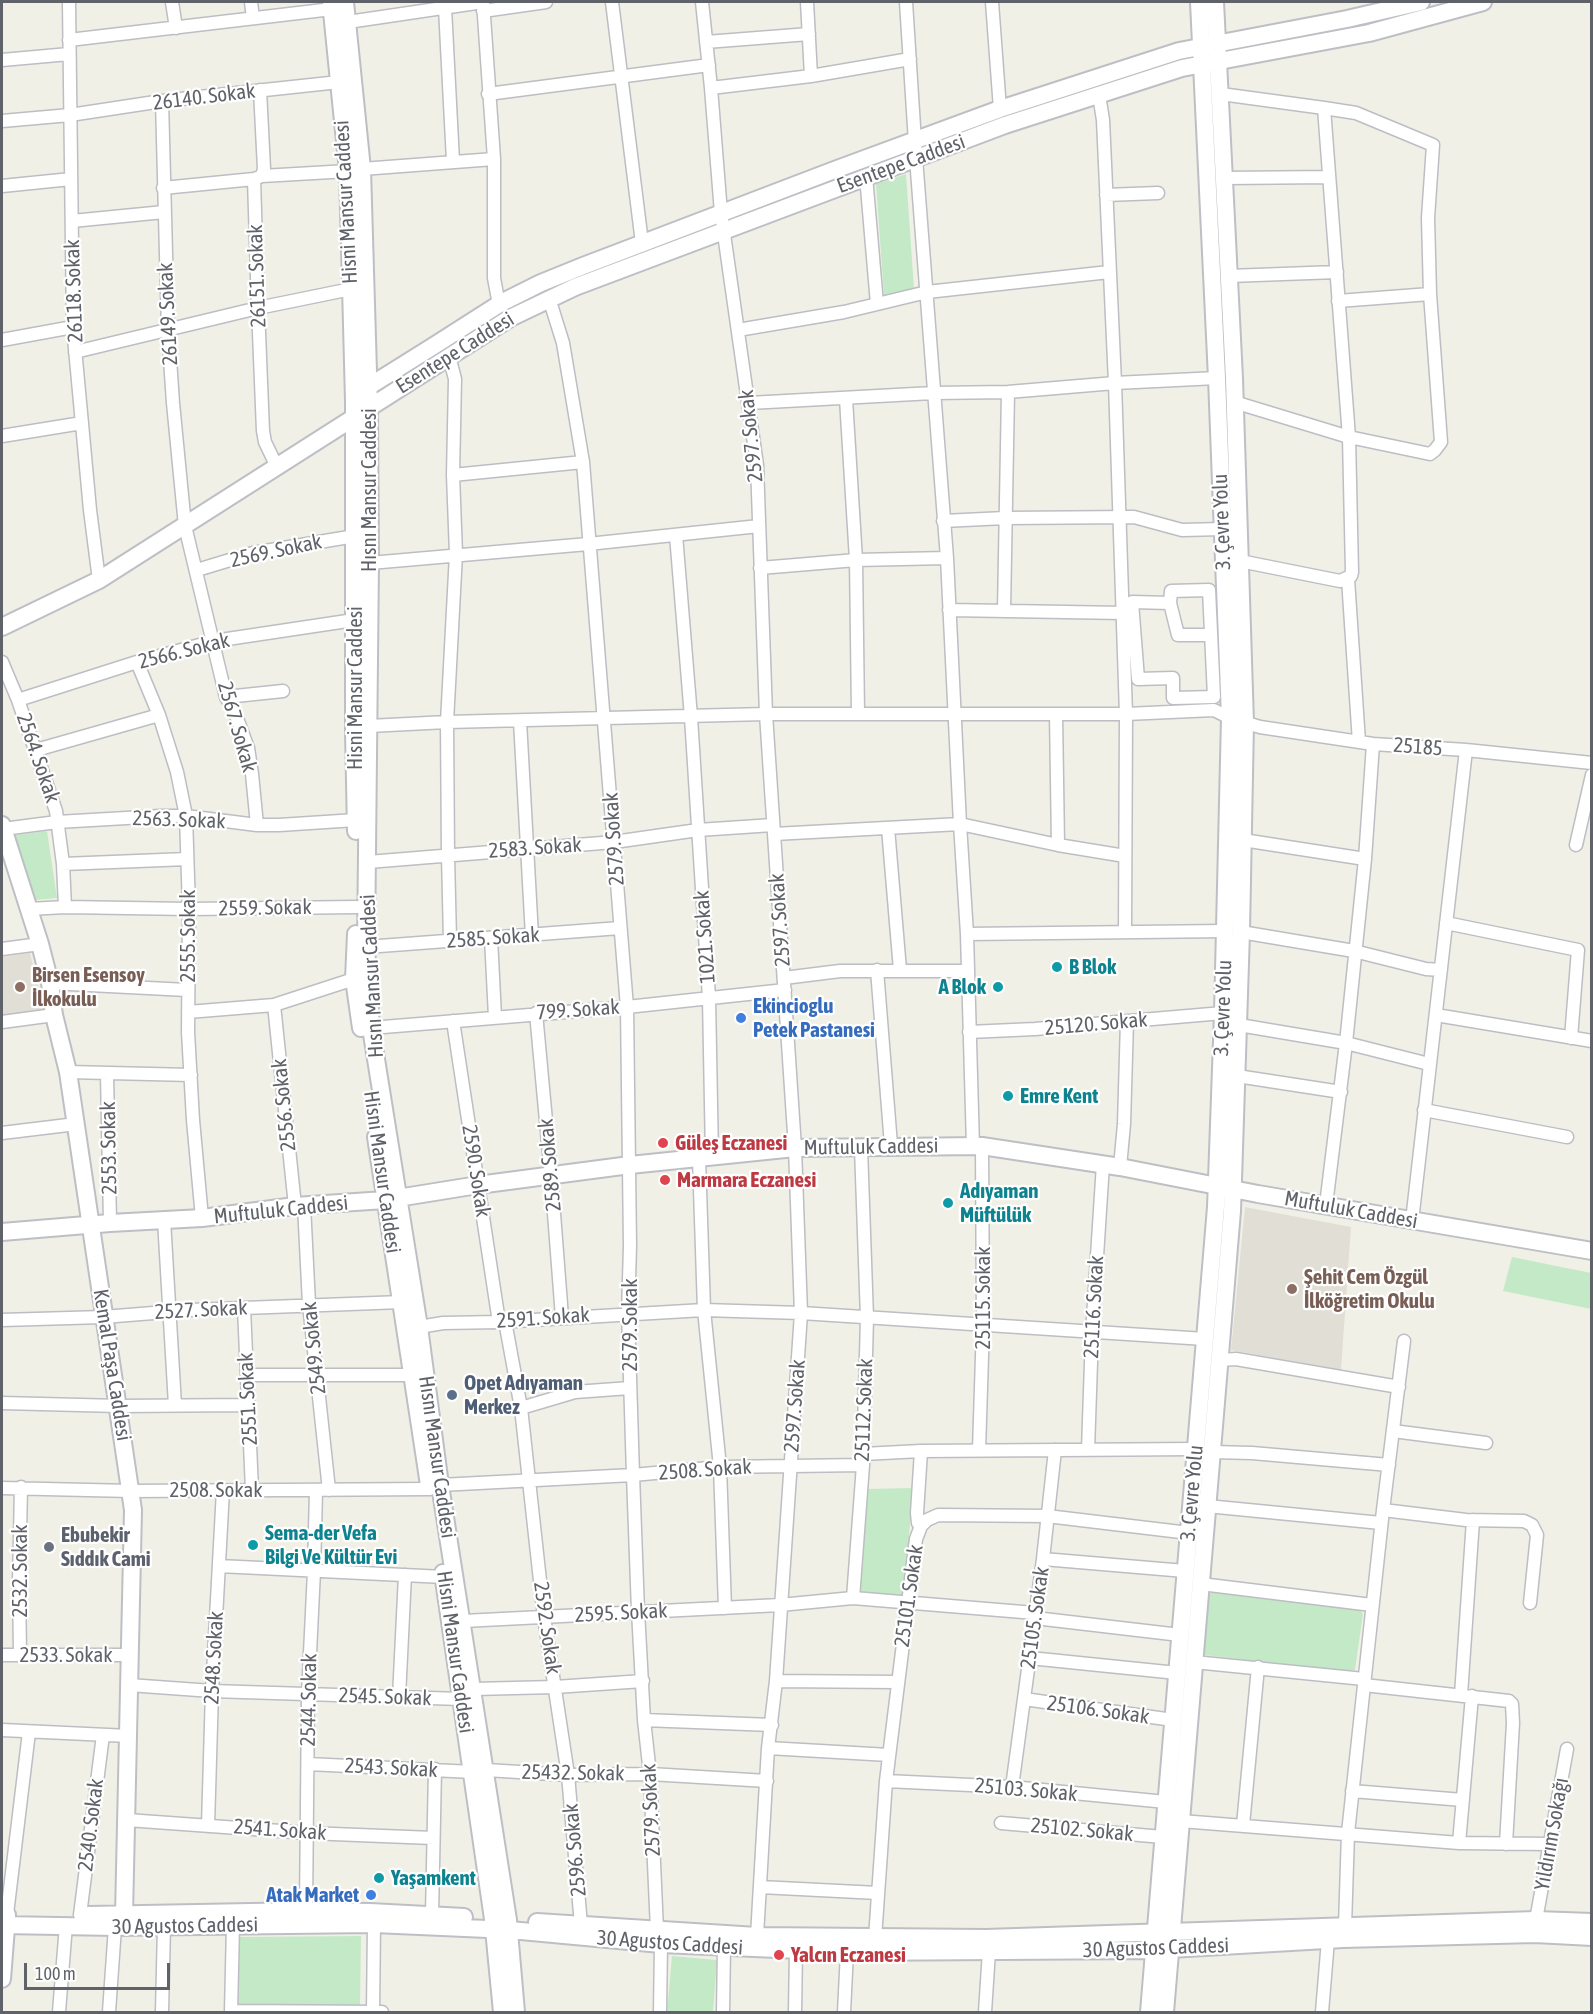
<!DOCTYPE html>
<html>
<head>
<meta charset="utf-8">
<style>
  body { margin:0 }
  #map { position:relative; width:1593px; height:2014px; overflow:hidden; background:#f1f0e7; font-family:"Asap Condensed",sans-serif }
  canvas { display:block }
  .frame { position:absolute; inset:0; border:3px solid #5f6268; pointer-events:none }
  .scale { position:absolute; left:24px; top:1963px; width:146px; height:27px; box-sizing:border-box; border:3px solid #5f6268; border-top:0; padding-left:8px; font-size:18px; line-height:21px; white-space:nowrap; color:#5f6268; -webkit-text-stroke:4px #fff; paint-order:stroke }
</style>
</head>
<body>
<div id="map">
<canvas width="1593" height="2014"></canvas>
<div class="frame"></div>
<div class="scale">100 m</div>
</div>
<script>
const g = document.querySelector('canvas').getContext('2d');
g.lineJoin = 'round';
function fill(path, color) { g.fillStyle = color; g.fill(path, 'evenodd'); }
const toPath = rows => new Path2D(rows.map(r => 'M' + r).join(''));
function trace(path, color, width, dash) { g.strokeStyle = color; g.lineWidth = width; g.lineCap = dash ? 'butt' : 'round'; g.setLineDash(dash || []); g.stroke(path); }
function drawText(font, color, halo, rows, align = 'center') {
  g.font = font + ' "Asap Condensed",sans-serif'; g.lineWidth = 4.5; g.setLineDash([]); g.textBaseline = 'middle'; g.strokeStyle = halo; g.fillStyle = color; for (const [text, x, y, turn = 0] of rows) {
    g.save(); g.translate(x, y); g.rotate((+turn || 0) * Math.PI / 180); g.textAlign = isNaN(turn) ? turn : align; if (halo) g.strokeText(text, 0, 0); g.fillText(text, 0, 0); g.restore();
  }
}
fill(toPath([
  [30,953,46,1018,2,1022,2,957],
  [1245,1207,1351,1227,1341,1370,1231,1350]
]), '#e1dfd5');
fill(toPath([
  [906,174,914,289,884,295,876,184],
  [47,831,57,898,35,900,15,835],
  [1512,1257,1591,1273,1591,1309,1503,1291],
  [913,1488,904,1595,856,1594,865,1489],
  [1214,1591,1358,1607,1363,1614,1355,1670,1344,1672,1205,1655,1203,1649,1208,1595],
  [361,1936,360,2006,238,2004,239,1937],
  [672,1956,717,1960,713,2012,667,2012]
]), '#c4e9c6');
const street = toPath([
  [69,2,73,327,90,510,99,580],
  [172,2,176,28],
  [251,2,253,18],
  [483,2,494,159,494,278,499,305],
  [612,2,642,243],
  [702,2,711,88,721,213,757,465,766,714,795,1148,801,1313,776,1681,768,1748,757,1936],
  [807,2,811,76],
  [906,2,916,158,947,558,960,824,967,934,973,1147],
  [992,2,1000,109],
  [445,8,453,161],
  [483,11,546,2],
  [348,22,483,2],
  [69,40,332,9],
  [706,42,809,34],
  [2,60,69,54],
  [711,88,811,76,910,59],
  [260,90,264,169,262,176,254,179,258,308,263,431,265,442,277,467],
  [488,94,709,65],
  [1221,94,1324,108,1349,437,1352,572,1351,576,1340,581,1240,561],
  [1099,95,1103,120,1115,383,1126,714,1125,931],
  [162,101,168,330,173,403,185,526,226,697,234,710,248,748,252,774,257,825],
  [1324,108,1356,113,1433,145,1428,218,1430,294,1338,301],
  [2,121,70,115,162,101,339,82],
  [362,169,494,159],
  [262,176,348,171],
  [866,176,877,304],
  [1225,178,1329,177],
  [2,186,71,179],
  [163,188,254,179],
  [1106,195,1158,193],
  [72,221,164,212],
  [1229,276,1337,272],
  [549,298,563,343,583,462,627,1007,630,1246,628,1313,633,1475,638,1611,644,1720,650,1774,657,1930],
  [738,330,844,312,927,292,1109,272],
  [2,340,73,327],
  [75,352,258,308,351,289],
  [449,356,455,379,453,475,456,554,447,722,448,855,450,941],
  [846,399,856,560,858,714],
  [1234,402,1349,437,1430,454,1435,450,1441,442,1430,294],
  [749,403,933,393,1008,392,1115,383,1217,378],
  [2,436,82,423],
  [453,475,583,462],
  [943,521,1005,518,1134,517,1182,530,1222,529],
  [676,535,691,717,709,998,712,1157],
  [370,563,588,544,759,526],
  [760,568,856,560,947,558],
  [197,570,253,553,355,536],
  [1348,579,1359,742],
  [1170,603,1132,602,1138,679,1173,678,1173,698,1214,697,1209,590,1171,591,1170,603,1178,635,1211,635],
  [949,610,1123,613],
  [1004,610,1008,392],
  [2,662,18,700,56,811,63,864,65,907],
  [137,662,159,715,177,772,186,816,189,909,188,1032,193,1120,202,1218],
  [226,697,283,691],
  [18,700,137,662,214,641,354,620],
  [1056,714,1058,845],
  [520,721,532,936],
  [369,726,447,722,766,714,1126,714,1214,710,1230,718,1260,727,1373,744,1466,750,1592,763],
  [1373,744,1365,859,1346,1043,1429,1064],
  [36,750,159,715],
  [888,828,900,970],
  [3,829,57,822,161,816,186,816,257,825,279,825,356,820],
  [774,834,960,824,1058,845,1125,856],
  [1243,840,1365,859],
  [1576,845,1592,775],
  [368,862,614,842,698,830,773,825],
  [63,864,187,859],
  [29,909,65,907,189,909,357,907],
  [1446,923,1578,950,1571,1038],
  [1241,932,1354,951,1426,969,1441,970],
  [967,934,1225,931],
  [491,938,495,1017],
  [366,947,620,928],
  [2,949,40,944],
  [877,970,891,1145],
  [784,978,840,971,968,971],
  [50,983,187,990],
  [274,1005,295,1206],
  [188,1012,274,1005,354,979],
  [536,1013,551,1175,562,1317],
  [1436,1015,1592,1041],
  [453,1021,499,1322],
  [2,1022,54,1015],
  [1239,1025,1346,1043,1326,1205],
  [371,1028,627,1007,785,990],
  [969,1032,1035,1029,1223,1013],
  [68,1072,191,1075],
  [107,1074,110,1223],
  [1237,1076,1341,1092],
  [1424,1110,1567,1137],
  [2,1133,76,1124],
  [699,1159,704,1310,720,1467,725,1608],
  [1120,1167,1124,1124,1127,1021],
  [304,1205,309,1304,329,1490],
  [164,1220,175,1405],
  [1412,1221,1466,750],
  [244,1308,252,1490],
  [2,1320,103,1317,191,1310,402,1302],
  [505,1321,521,1408,544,1617,568,1775,581,1925],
  [419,1327,443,1323,499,1322,704,1310,801,1313,1205,1339],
  [1220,1360,1236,1359,1399,1387],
  [247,1375,413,1375],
  [2,1403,119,1406,248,1405],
  [521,1408,575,1392,630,1388],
  [1393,1431,1486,1443],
  [979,1450,983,1325,982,1146],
  [1088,1450,1092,1333,1103,1164],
  [921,1451,917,1513,918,1523,921,1526],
  [1212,1452,1252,1453,1389,1465],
  [863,1454,921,1451,1195,1449],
  [440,1485,633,1475,720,1467,863,1465],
  [2,1488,131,1491,430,1489],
  [1207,1506,1381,1523],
  [1383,1510,1466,1520,1524,1521,1532,1525,1537,1535,1530,1603],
  [1043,1559,1185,1571],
  [219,1566,444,1577],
  [1201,1584,1372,1605],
  [853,1598,1035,1613],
  [1035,1618,1180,1635],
  [463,1621,780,1605,853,1598,863,1465,867,1318,861,1148],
  [2,1655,130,1655],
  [20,1655,19,1583,21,1487],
  [1030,1658,1177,1673],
  [1194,1662,1364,1679],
  [776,1681,898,1682],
  [129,1685,212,1691,461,1699],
  [1364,1685,1509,1701,1512,1704,1513,1723,1506,1844],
  [473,1689,555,1687,643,1681],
  [1461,1695,1473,1520],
  [399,1697,405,1575],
  [1024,1699,1173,1720],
  [644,1720,772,1725],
  [2,1730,129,1736],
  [768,1748,889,1755],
  [308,1764,473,1772],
  [486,1770,568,1775,650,1774,767,1781],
  [886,1781,1012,1787,1166,1802],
  [1012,1787,1043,1559,1055,1450],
  [1352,1791,1463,1800],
  [127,1820,308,1833,433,1838],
  [1181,1821,1459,1843,1549,1844],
  [1001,1823,1163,1837],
  [1243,1825,1258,1667],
  [208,1826,212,1691,223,1490],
  [1459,1843,1472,1696],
  [760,1887,878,1893],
  [306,1911,308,1694,314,1571,316,1490],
  [7,1914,29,1732],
  [80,1915,103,1735],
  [432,1915,435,1769],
  [1536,1920,1567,1749],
  [1345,1926,1348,1833,1383,1510,1404,1341],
  [875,1938,886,1781,916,1539,921,1526,927,1520,938,1515,1047,1516,1189,1533],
  [231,2011,382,2012],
  [59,2012,66,1925],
  [109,2012,115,1927],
  [162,2012,164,1926],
  [231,2012,233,1925],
  [373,2012,374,1924],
  [660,2012,661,1944],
  [723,2012,724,1947],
  [795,2012,796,1949],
  [844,2012,847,1952],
  [985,2012,989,1951],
  [1322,2012,1328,1940]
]);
const secondary = toPath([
  [331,2,348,171,354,401,354,732,356,831],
  [345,2,362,169,369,406,370,563,366,947,371,1028,419,1327,440,1485,508,1920,516,2012],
  [365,394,368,387,432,347,501,303,541,283,583,266,837,169,1000,109,1179,51,1347,19,1421,2],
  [2,627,99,580,510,318,575,287,1005,125,1182,68,1369,33,1483,2],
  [2,825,40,944,50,983,54,1015,68,1072,133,1510,124,1915],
  [356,934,354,979,361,1028],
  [376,1137,429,1485],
  [2,1232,110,1223,202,1218,295,1206,385,1200,478,1185,630,1165,795,1148,982,1146,1120,1167,1258,1194,1592,1251],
  [443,1573,493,1919,502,2012],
  [88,1915,306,1911,370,1912,464,1917],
  [537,1922,757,1936,986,1938,1536,1920,1592,1922],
  [2,1925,115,1927,374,1924,510,1930,661,1944,847,1952,1153,1950,1343,1939,1535,1934,1592,1937],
  [2,1979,7,1915],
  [1149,2012,1216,1207,1223,1013,1230,718,1217,378,1199,2],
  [1165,2012,1232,1211,1241,932,1245,723,1234,378,1215,2]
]);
trace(street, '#bcbec3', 15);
trace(secondary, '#bdbfc5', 20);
trace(street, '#fff', 12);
trace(secondary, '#fff', 16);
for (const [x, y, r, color] of [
  [1057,967,6,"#0f9aa8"],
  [20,987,6,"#8d6e63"],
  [998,987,6,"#0f9aa8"],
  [741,1018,6,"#3f7fe0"],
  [1008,1096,6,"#0f9aa8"],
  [663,1143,6,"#e0444e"],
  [665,1180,6,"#e0444e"],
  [948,1203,6,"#0f9aa8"],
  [1292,1289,6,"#8d6e63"],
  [452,1395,6,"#5c6f8a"],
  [253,1545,6,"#0f9aa8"],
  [49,1547,6,"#6b7280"],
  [379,1878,6,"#0f9aa8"],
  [371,1895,6,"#3f7fe0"],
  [779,1955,6,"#e0444e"]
]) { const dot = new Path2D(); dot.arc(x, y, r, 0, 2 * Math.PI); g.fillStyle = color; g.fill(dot); trace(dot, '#fff', 2); }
drawText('21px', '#5f6268', '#fff', [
  ["26140. Sokak",204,97,-7],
  ["Esentepe Caddesi",901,164,-20],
  ["Hisni Mansur Caddesi",346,202,-93],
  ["26151. Sokak",257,276,-92],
  ["26118. Sokak",74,291,-92],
  ["26149. Sokak",168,314,-93],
  ["Esentepe Caddesi",455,353,-32],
  ["2597. Sokak",751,436,-96],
  ["Hısnı Mansur Caddesi",369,490,-90],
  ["3. Çevre Yolu",1222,522,-92],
  ["2569. Sokak",276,551,-12],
  ["2566. Sokak",184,651,-14],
  ["Hisni Mansur Caddesi",355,688,-90],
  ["2567. Sokak",237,727,74],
  ["25185",1418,747,4],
  ["2564. Sokak",38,758,71],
  ["2563. Sokak",179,820,2],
  ["2579. Sokak",614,839,-94],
  ["2583. Sokak",535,848,-4],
  ["2559. Sokak",265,908,-1],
  ["2597. Sokak",780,920,-94],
  ["2555. Sokak",188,936,-90],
  ["1021. Sokak",705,937,-94],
  ["2585. Sokak",493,938,-4],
  ["Hısnı Mansur Caddesi",372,976,-93],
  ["3. Çevre Yolu",1223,1008,-88],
  ["799. Sokak",578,1010,-4],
  ["25120. Sokak",1096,1024,-5],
  ["2556. Sokak",284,1105,-96],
  ["Muftuluk Caddesi",871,1147,-1],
  ["2553. Sokak",109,1148,-91],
  ["2589. Sokak",550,1165,-95],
  ["2590. Sokak",476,1171,81],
  ["Hisni Mansur Caddesi",382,1172,82],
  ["Muftuluk Caddesi",281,1210,-6],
  ["Muftuluk Caddesi",1351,1210,10],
  ["25115. Sokak",983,1298,-90],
  ["25116. Sokak",1094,1307,-87],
  ["2527. Sokak",201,1310,-3],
  ["2591. Sokak",543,1318,-4],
  ["2579. Sokak",630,1325,-90],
  ["2549. Sokak",314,1348,-96],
  ["Kemal Paşa Caddesi",112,1365,81],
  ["2551. Sokak",248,1399,-93],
  ["2597. Sokak",795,1406,-86],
  ["25112. Sokak",864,1410,-88],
  ["Hısnı Mansur Caddesi",437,1457,82],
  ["2508. Sokak",705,1470,-4],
  ["2508. Sokak",216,1490],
  ["3. Çevre Yolu",1192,1493,-85],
  ["2532. Sokak",20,1571,-90],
  ["25101. Sokak",909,1596,-82],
  ["2595. Sokak",621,1613,-3],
  ["25105. Sokak",1035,1618,-82],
  ["2592. Sokak",547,1628,82],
  ["Hisni Mansur Caddesi",455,1652,82],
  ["2533. Sokak",66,1655],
  ["2548. Sokak",214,1658,-87],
  ["2545. Sokak",385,1697,2],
  ["2544. Sokak",309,1700,-89],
  ["25106. Sokak",1098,1710,8],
  ["2543. Sokak",391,1768,3],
  ["25432. Sokak",573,1773,1],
  ["25103. Sokak",1026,1790,5],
  ["2579. Sokak",651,1810,-93],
  ["2540. Sokak",91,1825,-83],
  ["2541. Sokak",280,1830,4],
  ["25102. Sokak",1082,1830,5],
  ["Yıldırım Sokağı",1552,1834,-80],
  ["2596. Sokak",575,1850,-95],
  ["30 Agustos Caddesi",185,1926,-1],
  ["30 Agustos Caddesi",670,1943,4],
  ["30 Agustos Caddesi",1156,1948,-2]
]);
drawText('bold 21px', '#0d838f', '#fff', [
  ["B Blok",1069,967],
  ["A Blok",986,987,"right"],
  ["Emre Kent",1020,1096],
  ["Adıyaman",960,1191],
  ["Müftülük",960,1215],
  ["Sema-der Vefa",265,1533],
  ["Bilgi Ve Kültür Evi",265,1557],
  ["Yaşamkent",391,1878]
], 'left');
drawText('bold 21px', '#785e54', '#fff', [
  ["Birsen Esensoy",32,975],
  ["İlkokulu",32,999],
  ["Şehit Cem Özgül",1304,1277],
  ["İlköğretim Okulu",1304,1301]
], 'left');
drawText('bold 21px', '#366cbe', '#fff', [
  ["Ekincioglu",753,1006],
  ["Petek Pastanesi",753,1030],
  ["Atak Market",359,1895,"right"]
], 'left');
drawText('bold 21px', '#be3a42', '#fff', [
  ["Güleş Eczanesi",675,1143],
  ["Marmara Eczanesi",677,1180],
  ["Yalcın Eczanesi",791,1955]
], 'left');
drawText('bold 21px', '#4e5e75', '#fff', [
  ["Opet Adıyaman",464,1383],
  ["Merkez",464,1407]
], 'left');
drawText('bold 21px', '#5b616d', '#fff', [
  ["Ebubekir",61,1535],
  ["Sıddık Cami",61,1559]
], 'left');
</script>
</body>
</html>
